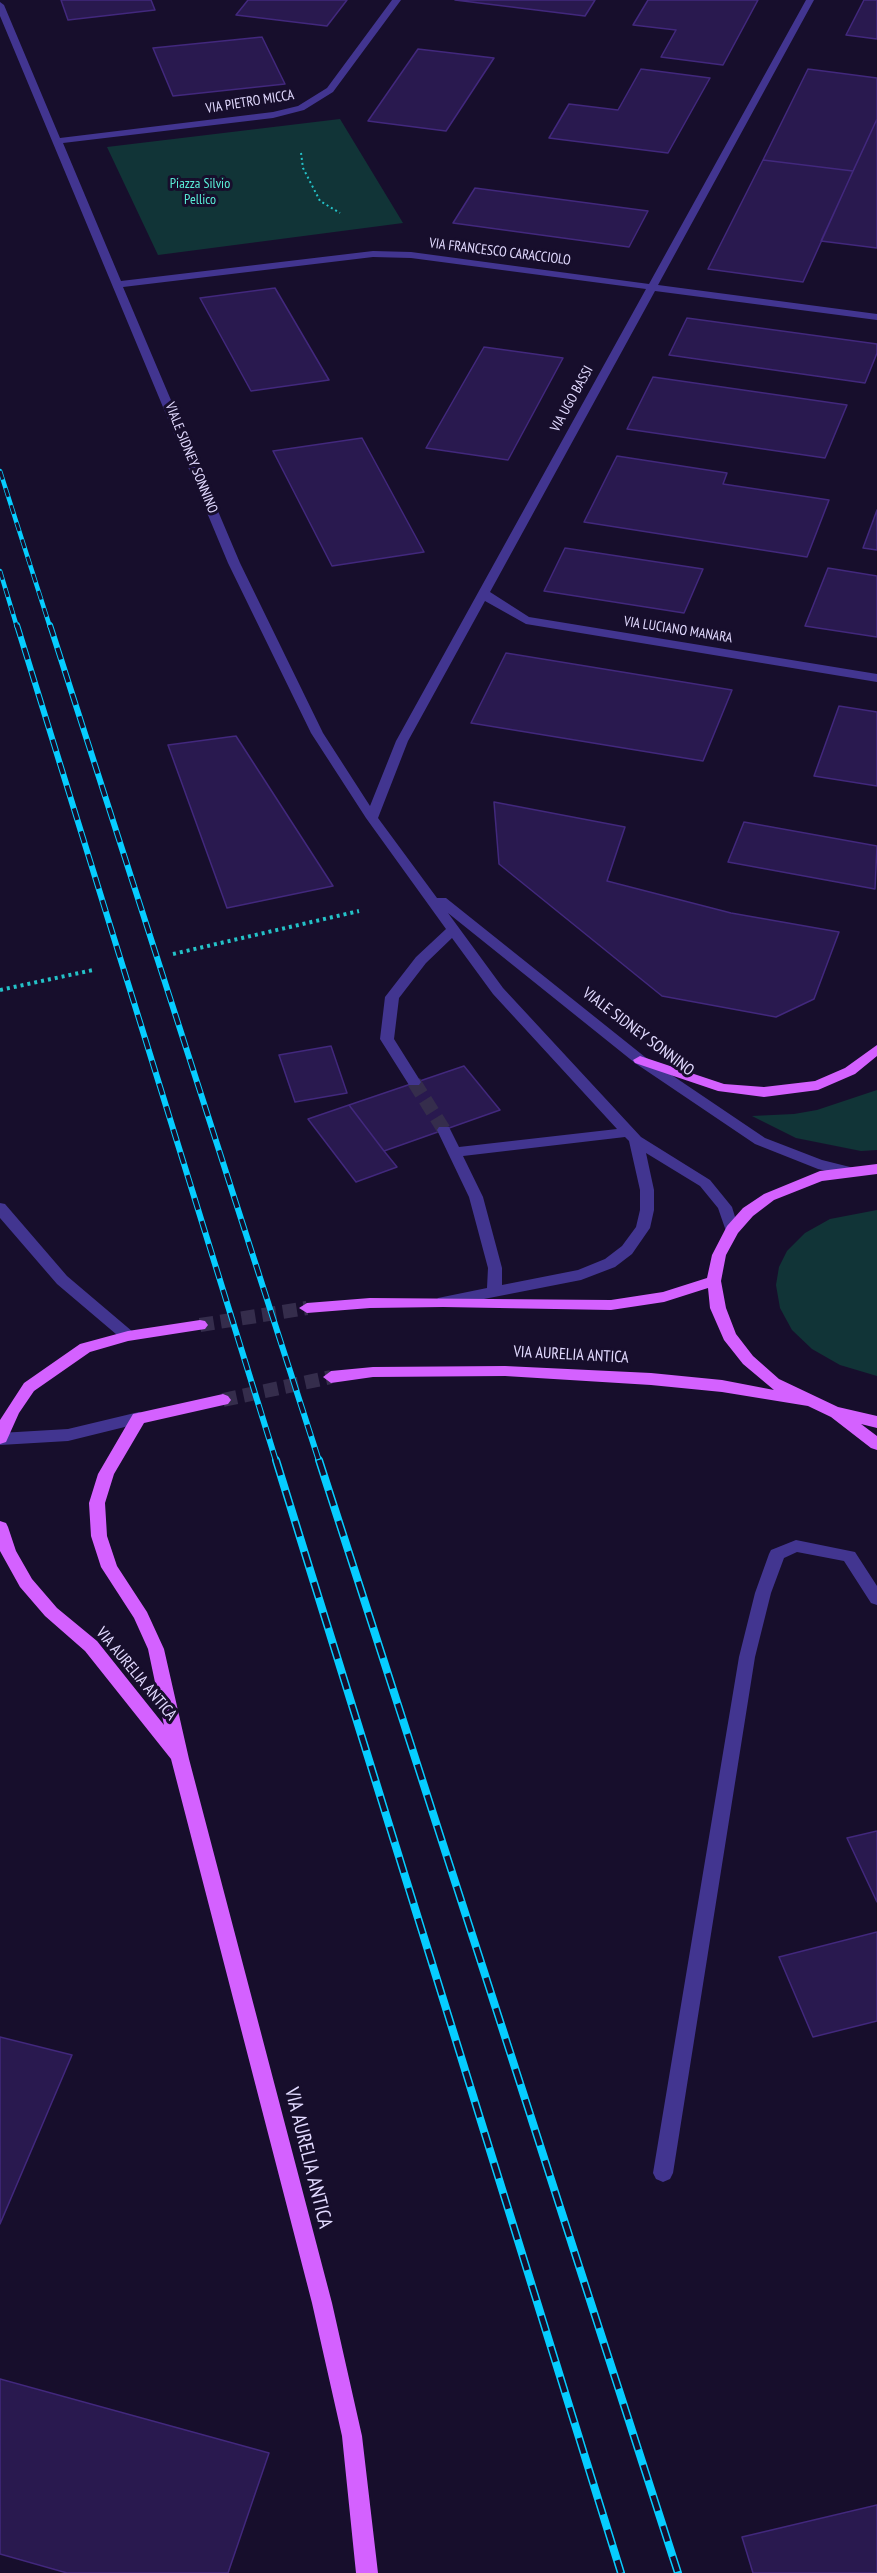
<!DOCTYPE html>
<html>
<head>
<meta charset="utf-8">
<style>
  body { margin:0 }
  canvas { display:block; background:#170e2c }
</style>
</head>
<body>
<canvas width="877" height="2573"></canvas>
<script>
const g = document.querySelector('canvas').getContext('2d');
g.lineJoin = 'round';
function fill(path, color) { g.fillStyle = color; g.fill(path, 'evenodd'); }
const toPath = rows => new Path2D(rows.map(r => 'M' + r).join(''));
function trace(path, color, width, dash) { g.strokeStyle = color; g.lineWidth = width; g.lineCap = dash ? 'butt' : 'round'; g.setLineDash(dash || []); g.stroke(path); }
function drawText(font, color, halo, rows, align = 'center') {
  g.font = font + ' "PT Sans Narrow",sans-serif'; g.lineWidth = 6; g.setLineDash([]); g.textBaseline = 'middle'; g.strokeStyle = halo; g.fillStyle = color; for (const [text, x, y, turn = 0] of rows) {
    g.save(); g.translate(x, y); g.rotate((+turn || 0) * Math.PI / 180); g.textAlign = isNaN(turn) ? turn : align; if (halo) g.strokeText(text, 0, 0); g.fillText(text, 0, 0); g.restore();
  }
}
fill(toPath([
  [340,119,403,223,158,255,107,147],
  [877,1090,877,1150,861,1151,796,1138,752,1116,794,1114,817,1110],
  [877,1210,877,1376,840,1365,812,1349,792,1330,780,1308,776,1285,779,1267,787,1251,805,1233,830,1219]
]), '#113437');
const building = toPath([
  [61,0,151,0,155,10,68,20,61,0],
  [248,0,347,0,327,26,236,15,248,0],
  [455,0,595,0,585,16,455,0],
  [648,0,758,0,723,65,661,57,676,30,633,25,648,0],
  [864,0,877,0,877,39,846,35,864,0],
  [262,37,285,84,173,96,153,48,262,37],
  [418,49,494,58,446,131,368,121,418,49],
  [641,69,710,78,668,153,549,138,569,104,618,110,641,69],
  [808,69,877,78,877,119,853,171,763,160,808,69],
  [877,119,877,248,821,241,877,119],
  [763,160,853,171,803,282,708,269,763,160],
  [475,188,648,211,629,247,453,223,475,188],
  [275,288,329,380,251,391,200,298,275,288],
  [687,318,877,344,877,353,865,383,669,355,687,318],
  [484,347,563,358,508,460,426,448,484,347],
  [653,377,847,405,825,458,627,429,653,377],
  [362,438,424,552,332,566,273,451,362,438],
  [617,456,727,473,723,484,829,500,807,557,584,522,617,456],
  [877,510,877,550,863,548,877,510],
  [565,548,703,569,684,613,544,591,565,548],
  [828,568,877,576,877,637,805,626,828,568],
  [506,653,732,690,703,761,471,723,506,653],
  [839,706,877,712,877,786,814,776,839,706],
  [236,736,333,886,227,908,168,745,236,736],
  [494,802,625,827,607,881,731,913,839,932,814,999,776,1017,662,996,499,864,494,802],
  [744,822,877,846,875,889,728,862,744,822],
  [331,1046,347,1093,295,1102,279,1055,331,1046],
  [464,1066,500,1110,384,1151,349,1105,464,1066],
  [349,1105,384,1151,397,1167,356,1182,308,1119,349,1105],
  [877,1831,877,1902,847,1838,877,1831],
  [877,1932,877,2021,813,2037,779,1957,877,1932],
  [0,2037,72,2055,0,2224,0,2037],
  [0,2379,269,2453,228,2573,67,2573,0,2554,0,2379],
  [877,2505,877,2573,753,2573,742,2537,877,2505]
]);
fill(building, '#29194f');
trace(building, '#42287d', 1.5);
trace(toPath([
  [414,1082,444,1130]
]), '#352d4c', 14, [14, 7]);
trace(toPath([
  [200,1325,307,1308],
  [223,1400,331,1377]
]), '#352d4c', 14, [14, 7]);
trace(toPath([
  [301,153,303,168,320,201,340,213]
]), '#24c2c8', 2, [2, 3]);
trace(toPath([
  [173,954,359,911],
  [0,990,93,970]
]), '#24c2c8', 4, [3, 4]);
fill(toPath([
  [392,0,401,0,333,92,304,110,273,118,63,143,121,281,373,251,411,252,649,284,806,0,814,0,658,285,877,314,877,320,655,291,490,592,529,617,877,674,877,682,526,624,485,601,408,741,378,818,437,898,446,898,645,1057,765,1138,822,1160,854,1168,856,1171,849,1176,818,1169,755,1144,635,1063,448,913,503,988,641,1137,710,1180,732,1207,739,1230,732,1235,727,1234,718,1208,700,1186,646,1153,654,1190,654,1210,650,1228,632,1254,615,1267,581,1280,443,1307,438,1306,435,1302,438,1298,487,1288,488,1268,469,1197,437,1130,439,1127,449,1127,459,1147,617,1129,493,994,452,938,426,963,399,998,394,1039,421,1082,419,1085,409,1085,380,1039,385,997,416,957,446,929,366,818,311,733,228,563,0,16,0,2,4,5,60,138,273,112,298,106,327,88,392,0],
  [373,257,411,258,646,289,396,741,370,806,323,733,240,563,123,287,373,257],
  [625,1137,629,1141,640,1190,640,1210,636,1227,622,1246,605,1259,578,1270,502,1285,502,1268,483,1197,463,1156,625,1137],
  [0,1203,5,1204,67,1276,133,1332,136,1336,133,1340,123,1340,57,1284,0,1218,0,1203],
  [139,1412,145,1414,147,1418,145,1422,68,1441,0,1445,0,1433,68,1429,139,1412],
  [796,1540,855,1552,877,1586,877,1605,871,1603,844,1561,797,1552,784,1558,771,1593,755,1657,673,2173,670,2179,663,2182,656,2179,653,2173,739,1657,755,1593,769,1554,771,1550,796,1540]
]), '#423590');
fill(toPath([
  [877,1045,877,1056,855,1074,818,1090,764,1097,718,1091,635,1063,633,1060,640,1056,724,1084,764,1087,815,1081,845,1068,877,1045],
  [877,1164,877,1174,822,1181,774,1200,753,1216,738,1233,726,1255,721,1281,726,1308,736,1334,753,1356,779,1379,838,1407,877,1416,877,1428,861,1424,877,1436,877,1450,871,1448,831,1417,808,1406,722,1392,651,1385,505,1376,373,1377,331,1383,323,1377,331,1371,373,1367,505,1366,651,1373,722,1380,774,1390,743,1364,724,1340,710,1308,708,1288,664,1302,611,1310,443,1307,370,1308,307,1313,299,1308,307,1303,370,1298,611,1300,663,1292,707,1278,712,1255,727,1226,743,1208,764,1194,820,1171,877,1164],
  [200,1320,205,1321,208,1325,205,1329,128,1341,90,1352,34,1391,19,1413,6,1442,0,1444,0,1420,24,1383,80,1344,128,1331,200,1320],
  [223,1394,228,1396,231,1400,228,1404,144,1423,114,1474,105,1503,107,1536,117,1566,147,1612,164,1649,189,1759,332,2303,362,2436,378,2573,356,2573,342,2436,312,2303,171,1759,85,1651,45,1616,20,1587,0,1551,0,1521,6,1523,8,1527,16,1551,32,1579,57,1608,97,1641,164,1725,148,1649,134,1618,101,1567,91,1536,89,1503,98,1474,133,1414,223,1394]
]), '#d461ff');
const railFar2 = toPath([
  [0,471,50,627],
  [0,571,17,627]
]);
const railFar1 = toPath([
  [17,625,276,1461],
  [50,625,319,1461]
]);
const rail = toPath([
  [276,1460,621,2573],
  [319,1460,678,2573]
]);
trace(railFar2, '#06cdff', 4.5);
trace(railFar1, '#06cdff', 6);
trace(rail, '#06cdff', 8);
trace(railFar2, '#170e2c', 3, [9]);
trace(railFar1, '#170e2c', 4, [12]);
trace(rail, '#170e2c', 5, [16]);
drawText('14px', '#e2daff', '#170e2c', [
  ["VIA PIETRO MICCA",250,102,-9],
  ["VIA FRANCESCO CARACCIOLO",500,252,7],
  ["VIA UGO BASSI",572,399,-61],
  ["VIALE SIDNEY SONNINO",191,458,68],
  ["VIA LUCIANO MANARA",678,630,9]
]);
drawText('14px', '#59ecd6', '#170e2c', [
  ["Piazza Silvio",200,184],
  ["Pellico",200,200]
]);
drawText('16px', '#e2daff', '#170e2c', [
  ["VIALE SIDNEY SONNINO",638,1032,37],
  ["VIA AURELIA ANTICA",571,1355,3],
  ["VIA AURELIA ANTICA",136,1674,50]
]);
drawText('20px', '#e2daff', '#170e2c', [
  ["VIA AURELIA ANTICA",308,2158,76]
]);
</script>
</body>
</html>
